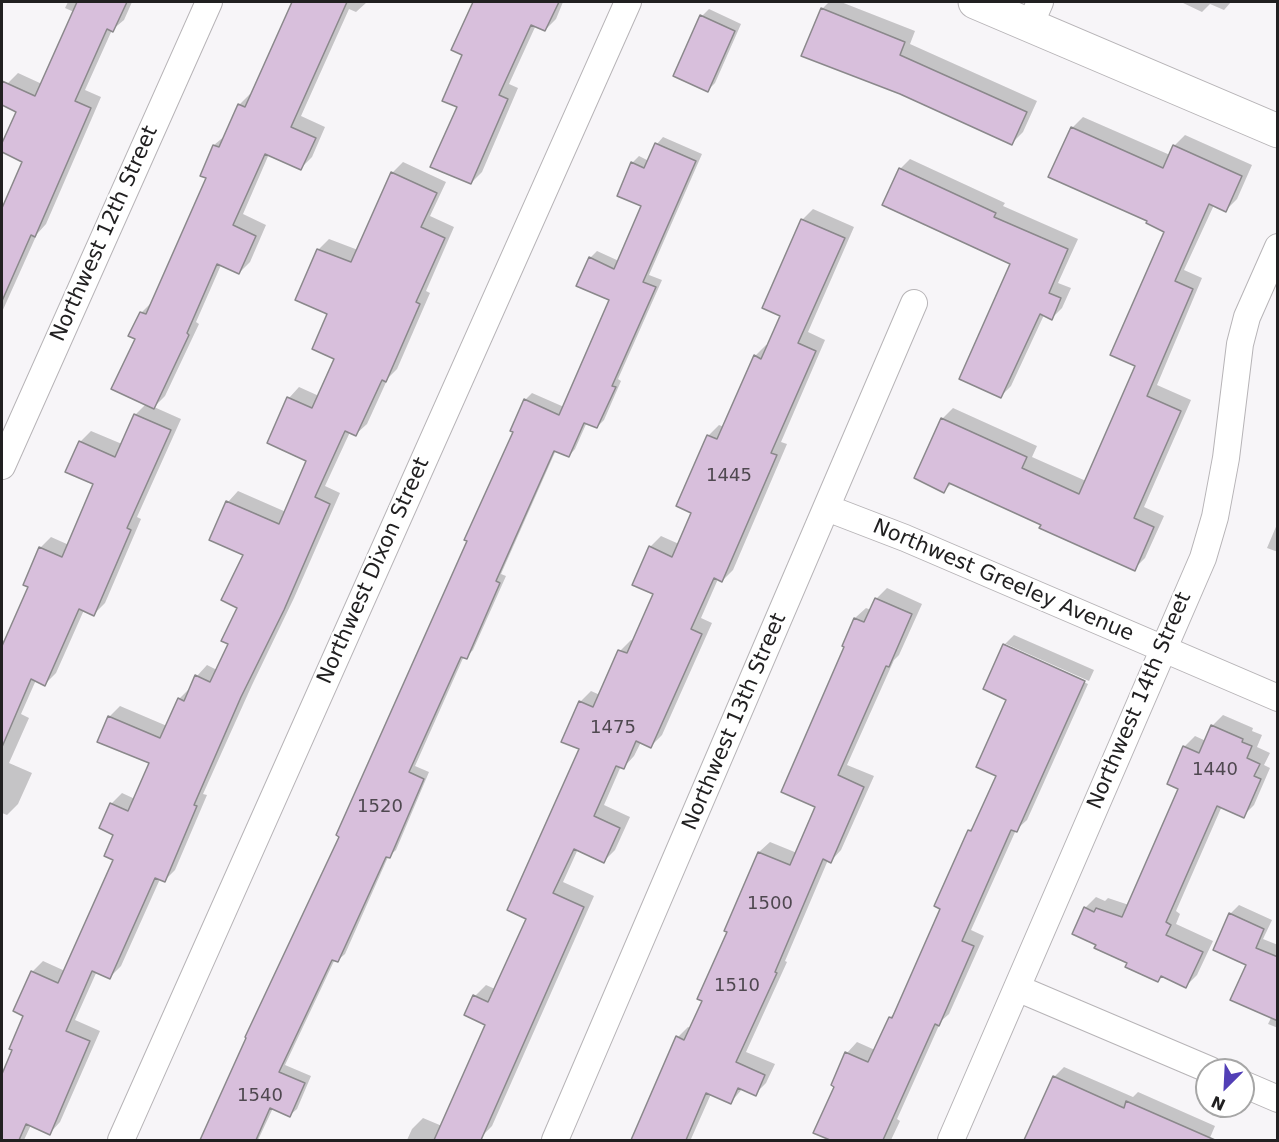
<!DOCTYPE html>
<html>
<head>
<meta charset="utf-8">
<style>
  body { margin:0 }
  #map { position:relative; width:1279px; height:1142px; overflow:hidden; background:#f7f5f8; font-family:"DejaVu Sans",sans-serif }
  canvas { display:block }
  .frame { position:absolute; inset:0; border:3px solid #212021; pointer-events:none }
  .north { position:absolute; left:1195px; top:1058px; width:60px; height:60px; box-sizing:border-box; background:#fff; border:2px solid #a6a6a6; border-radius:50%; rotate:204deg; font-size:16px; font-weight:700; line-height:24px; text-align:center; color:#212021 }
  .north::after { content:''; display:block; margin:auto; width:21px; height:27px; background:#523fb6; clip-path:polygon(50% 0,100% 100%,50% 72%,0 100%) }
</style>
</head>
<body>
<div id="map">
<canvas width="1279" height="1142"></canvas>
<div class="frame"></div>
<div class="north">N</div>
</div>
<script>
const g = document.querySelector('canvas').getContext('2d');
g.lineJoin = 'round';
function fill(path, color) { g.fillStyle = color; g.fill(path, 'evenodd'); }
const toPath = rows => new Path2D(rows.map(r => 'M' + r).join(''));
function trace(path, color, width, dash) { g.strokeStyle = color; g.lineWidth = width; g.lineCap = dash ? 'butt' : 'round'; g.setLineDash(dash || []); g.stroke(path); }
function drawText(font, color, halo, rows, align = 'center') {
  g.font = font + ' "DejaVu Sans",sans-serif'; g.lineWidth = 5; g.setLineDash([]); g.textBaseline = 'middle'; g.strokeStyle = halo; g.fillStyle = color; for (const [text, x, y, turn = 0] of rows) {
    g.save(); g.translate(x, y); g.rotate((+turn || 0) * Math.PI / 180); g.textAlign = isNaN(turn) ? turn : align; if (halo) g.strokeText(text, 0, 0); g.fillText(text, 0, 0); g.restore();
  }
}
fill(toPath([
  [68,2,132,2,124,20,112,30,85,90,101,97,46,224,37,234,2,312,2,211,24,161,2,151,2,147,18,111,2,104,2,97,7,84,18,73,42,84,74,12,65,8],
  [299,2,367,2,356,12,349,9,301,116,325,127,312,157,301,168,269,154,243,214,266,225,250,262,239,273,221,265,196,322,199,324,165,396,154,407,181,419,137,517,141,519,105,603,94,614,84,610,56,673,45,684,36,680,21,714,29,718,9,763,32,773,18,804,7,815,2,813,2,641,6,640,30,586,40,548,51,537,69,545,95,483,67,471,80,442,91,431,122,444,135,415,146,404,137,338,141,313,152,302,208,178,202,175,214,145,226,135,239,105,250,94,252,95,289,11],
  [475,2,563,2,556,19,545,30,536,25,509,84,518,88,482,172,471,183,459,106,464,54,453,49],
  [829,2,841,2,915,31,910,44,1037,101,1023,132,1012,143,822,9],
  [1181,2,1231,2,1224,10,1210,4,1202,12],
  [709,9,741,24,715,83,708,90,702,16],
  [1083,117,1170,155,1174,146,1185,135,1252,165,1237,199,1226,210,1214,205,1184,270,1202,278,1157,385,1191,400,1144,507,1164,516,1145,558,1134,569,1043,524,952,483,944,491,916,478,942,419,953,408,1037,446,1032,457,1086,481,1137,366,1166,231,1149,220,1072,128],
  [663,137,702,154,649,275,662,280,618,379,621,381,604,420,597,427,587,422,575,449,569,456,556,450,501,574,506,576,473,650,466,657,464,656,415,766,429,772,396,850,388,857,345,954,338,960,335,959,285,1065,311,1076,297,1109,290,1115,273,1108,258,1140,206,1140,469,540,515,432,525,400,532,393,564,407,611,300,590,258,597,251,619,261,643,205,632,163,639,156,649,161,657,144],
  [910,159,1005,203,1003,206,1078,239,1058,283,1071,288,1062,308,1052,318,1044,315,1011,386,1001,396,1011,263,900,169],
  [403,162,446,182,430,216,454,227,426,291,430,293,397,369,388,378,367,424,356,434,350,432,325,486,340,493,294,598,252,685,203,794,207,795,175,870,164,881,160,879,121,966,110,977,97,971,75,1020,100,1031,60,1122,50,1133,31,1125,24,1140,2,1140,2,1078,14,1050,25,1015,32,972,43,961,65,971,115,859,115,834,111,804,122,793,135,799,151,763,109,717,120,706,167,726,179,699,190,688,197,676,207,665,217,670,230,643,239,607,245,554,228,502,238,491,286,512,308,460,269,442,289,398,299,387,319,396,336,358,318,250,329,239,358,250,392,173],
  [813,209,854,227,808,332,825,340,781,442,787,444,733,570,722,581,718,579,701,618,712,623,662,735,651,746,641,742,634,756,624,767,621,766,604,805,630,817,615,850,604,861,578,849,563,882,594,896,492,1126,481,1137,479,1135,477,1140,407,1140,412,1129,423,1118,442,1126,487,1024,475,996,486,985,495,989,528,918,581,749,580,702,591,691,600,695,620,651,631,640,634,641,655,593,650,547,661,536,679,544,693,512,708,436,719,425,724,427,755,356,766,345,769,346,782,315,802,220],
  [1278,522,1278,552,1267,548],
  [887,588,922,604,899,655,894,660,847,765,874,776,841,850,831,861,828,860,785,961,787,962,746,1052,775,1064,766,1083,755,1094,743,1088,731,1102,711,1094,691,1139,694,1140,633,1140,678,1037,688,1027,691,1028,704,1000,729,931,726,930,759,852,770,842,797,853,817,806,846,647,843,645,855,618,866,608,871,610,876,599],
  [1014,635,1094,670,1089,681,1006,644,1006,648,1088,684,1027,820,1016,830,971,930,984,936,949,1014,941,1021,897,1119,900,1121,891,1140,834,1140,815,1132,836,1086,847,1053,857,1042,875,1050,890,1018,896,1011,942,908,969,831,976,824,998,775,1008,699,1004,645],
  [1223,715,1253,728,1252,731,1262,735,1257,747,1270,753,1264,765,1270,768,1254,805,1243,816,1222,806,1176,911,1180,914,1176,924,1213,941,1197,975,1186,986,1163,975,1158,980,1098,944,1074,933,1086,907,1096,897,1105,901,1108,898,1129,905,1180,788,1184,747,1195,736,1206,741,1212,726],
  [1239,905,1272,920,1263,939,1278,945,1278,1028,1268,1024,1272,1016,1248,964,1230,914],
  [1064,1067,1133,1097,1138,1092,1215,1126,1209,1140,1099,1140,1077,1131,1073,1140,1026,1140,1054,1077]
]), '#0003');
const building = toPath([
  [77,2,127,2,113,32,107,29,75,101,91,108,35,237,31,235,2,301,2,208,22,162,2,152,2,143,16,112,2,105,2,81,35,96,77,2],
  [292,2,347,2,291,127,316,138,301,170,265,154,233,225,256,236,239,274,217,264,187,333,189,335,154,409,111,389,135,339,128,336,140,312,146,314,206,178,200,176,213,145,219,147,238,104,245,107,292,2],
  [473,2,559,2,545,31,531,25,499,95,508,99,471,184,430,167,457,107,442,101,462,55,451,50,473,2],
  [821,8,905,42,900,55,1027,112,1012,145,900,94,801,56,821,8],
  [700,15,735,31,708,92,673,76,700,15],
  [1071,127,1163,168,1173,145,1242,176,1226,212,1209,204,1175,281,1193,289,1147,396,1181,411,1134,518,1154,527,1135,571,1039,528,1041,525,949,483,944,493,914,478,941,418,1027,457,1022,468,1079,494,1135,366,1110,355,1164,232,1146,223,1147,221,1048,177,1071,127],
  [655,143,696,161,643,282,656,287,612,386,616,387,597,428,584,423,569,457,554,451,496,581,500,583,467,659,461,657,409,772,424,779,390,858,386,857,338,962,332,960,279,1072,305,1083,290,1117,270,1108,256,1140,200,1140,246,1038,245,1037,339,837,336,835,467,541,464,540,513,432,510,431,524,399,559,415,609,300,576,286,589,257,614,269,641,206,617,196,631,162,644,168,655,143],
  [899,168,996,213,994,217,1068,249,1049,293,1061,298,1052,320,1040,314,1001,398,959,379,1010,264,882,205,899,168],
  [391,172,437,193,421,227,445,238,416,302,420,304,386,382,382,380,356,436,345,431,315,497,330,504,284,610,241,697,194,805,197,806,165,882,155,878,110,979,92,971,66,1031,90,1041,50,1135,26,1124,19,1140,2,1140,2,1074,12,1050,9,1049,23,1016,13,1011,31,971,58,983,113,860,104,856,113,835,99,828,110,803,128,811,149,763,97,742,108,716,160,738,178,698,184,701,195,675,210,682,228,644,221,641,237,608,221,600,243,555,209,540,226,501,279,524,306,461,267,443,287,397,312,408,334,359,312,349,327,314,295,300,317,249,351,262,391,172],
  [801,219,845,238,798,343,816,351,771,453,777,455,722,582,714,578,691,629,702,634,651,748,636,741,624,769,616,766,594,816,620,828,604,863,574,849,553,893,584,907,481,1140,434,1140,485,1025,464,1015,473,995,488,1002,526,919,507,910,579,749,561,742,579,701,593,707,618,650,627,653,653,594,632,585,649,546,672,557,691,513,676,506,707,435,717,439,754,355,761,359,780,316,762,308,801,219],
  [134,414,171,430,127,528,131,530,94,616,79,609,45,686,31,679,2,747,2,646,28,587,23,585,39,547,62,557,93,484,65,472,79,441,115,457,134,414],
  [875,598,912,614,889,667,886,666,838,775,864,787,831,863,823,859,775,972,777,973,736,1062,765,1075,756,1096,738,1088,731,1104,706,1093,686,1140,631,1140,676,1036,684,1040,702,1001,697,999,727,932,724,931,758,852,790,865,815,807,781,792,844,647,842,646,854,618,864,622,875,598],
  [1003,644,1085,681,1017,832,1011,830,962,941,974,946,939,1026,935,1024,883,1140,830,1140,813,1133,834,1087,831,1085,845,1052,868,1062,889,1017,892,1018,940,909,934,906,968,830,971,831,996,776,976,767,1006,700,983,689,1003,644],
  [1211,725,1243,739,1242,742,1252,746,1247,758,1260,764,1254,776,1261,779,1244,818,1217,806,1166,922,1171,925,1166,935,1203,952,1186,988,1161,976,1158,982,1125,967,1127,963,1094,948,1096,945,1072,934,1084,907,1094,912,1096,908,1122,917,1178,789,1167,784,1183,746,1199,753,1211,725],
  [1229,913,1264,929,1256,948,1278,957,1278,1021,1230,1000,1246,965,1213,950,1229,913],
  [1053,1076,1124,1108,1126,1101,1215,1140,1024,1140,1053,1076]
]);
fill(building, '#d8bfdc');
trace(building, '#8a888b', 1.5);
const street = toPath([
  [1030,25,1040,2],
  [2,466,209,2],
  [827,508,905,538,1278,698],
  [1017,988,1210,1070],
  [1243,1084,1278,1099],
  [121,1140,628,2],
  [555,1140,914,303],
  [951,1140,1203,558,1215,517,1226,458,1240,344,1247,317,1278,247]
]);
const secondary = toPath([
  [975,2,1278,131]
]);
trace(street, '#b7b4b7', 28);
trace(secondary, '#b7b4b7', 35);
trace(street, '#fff', 26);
trace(secondary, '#fff', 33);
drawText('18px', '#4f4850', null, [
  ["1445",729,476],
  ["1475",613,728],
  ["1440",1215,770],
  ["1520",380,807],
  ["1500",770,904],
  ["1510",737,986],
  ["1540",260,1096]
]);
drawText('21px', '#212021', '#fff', [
  ["Northwest 12th Street",105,234,-66],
  ["Northwest Dixon Street",374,571,-66],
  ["Northwest Greeley Avenue",1003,581,23],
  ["Northwest 14th Street",1140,701,-67],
  ["Northwest 13th Street",735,722,-67]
]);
</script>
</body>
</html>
